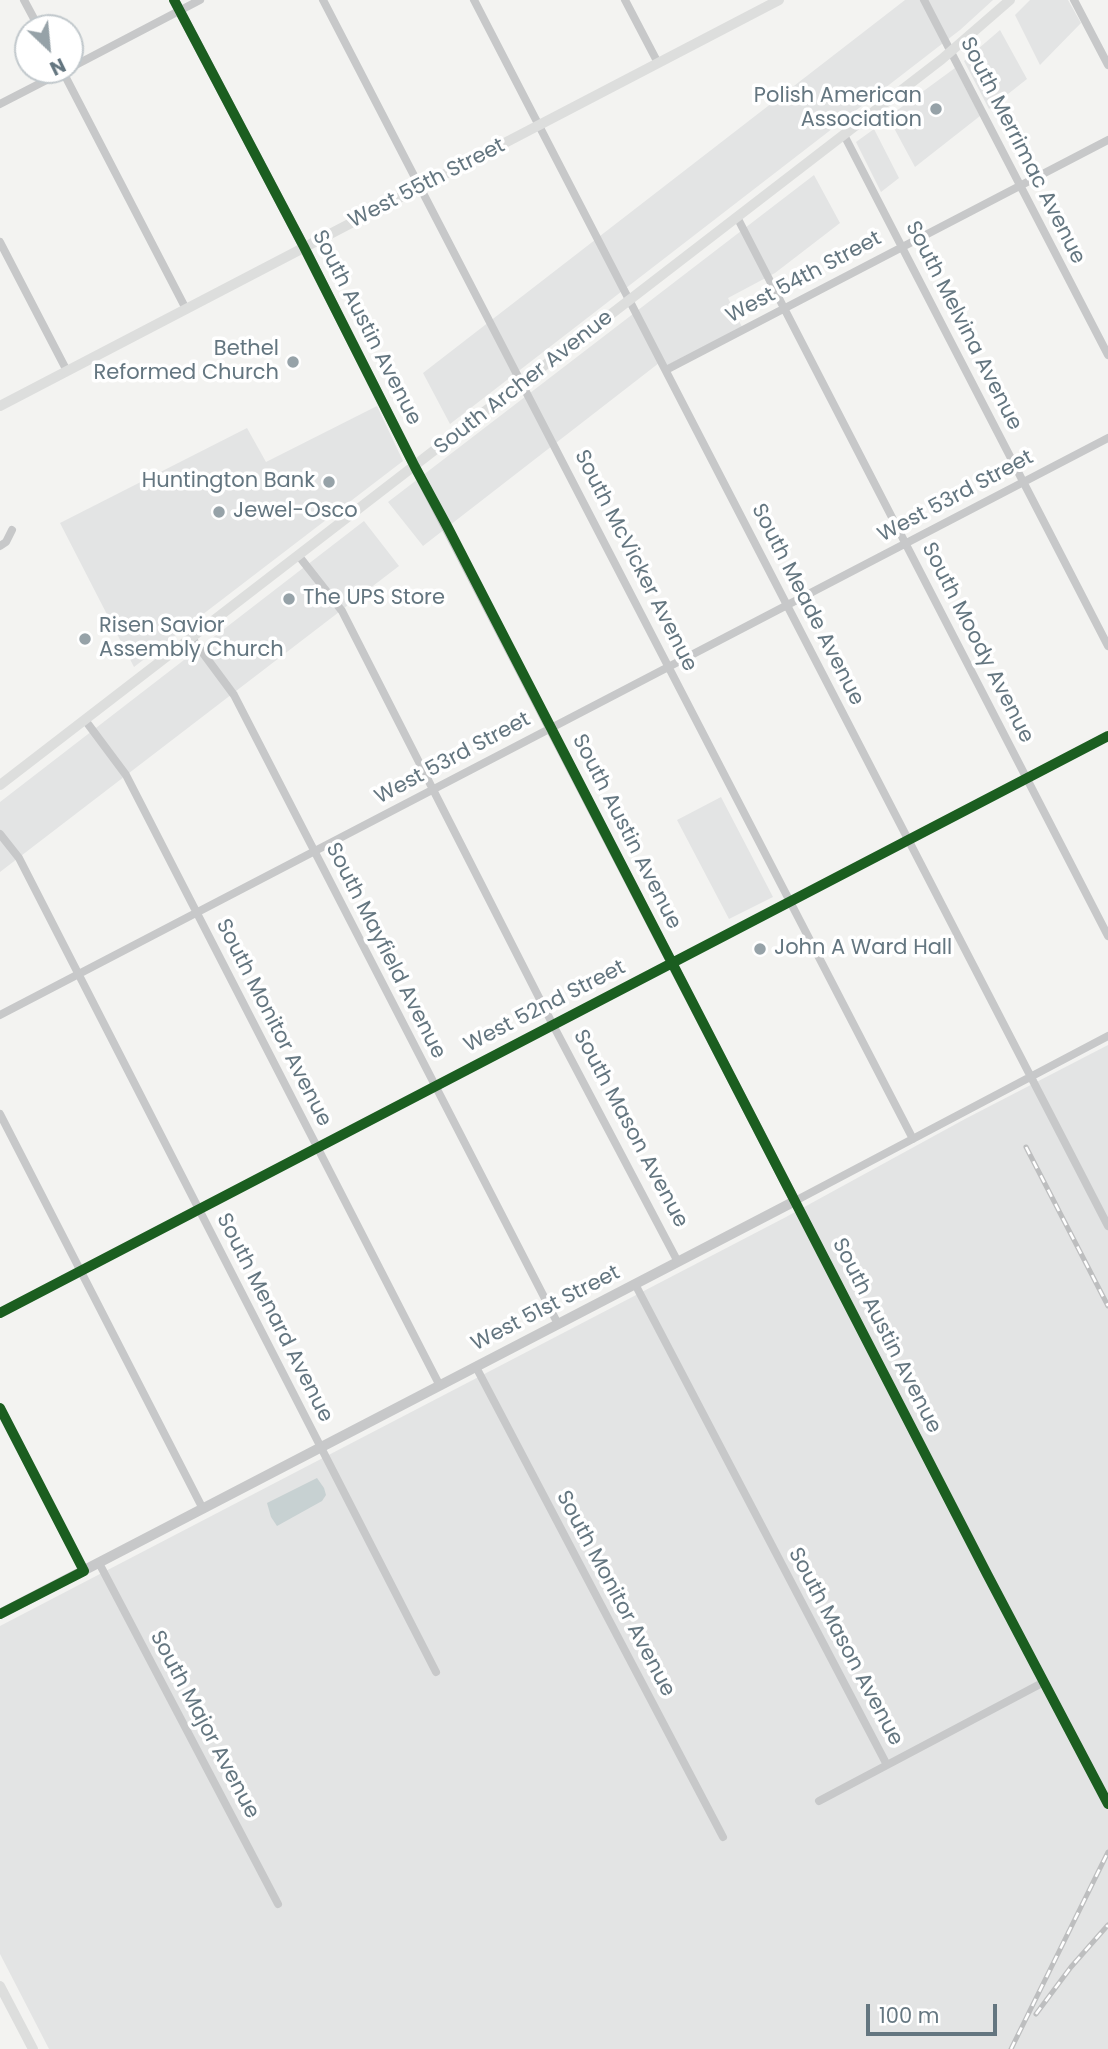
<!DOCTYPE html>
<html>
<head>
<meta charset="utf-8">
<style>
  body { margin:0 }
  #map { position:relative; width:1108px; height:2049px; overflow:hidden; background:#f3f3f1; font-family:Poppins,sans-serif }
  canvas { display:block }
  .north { position:absolute; left:14px; top:14px; width:70px; height:70px; box-sizing:border-box; background:#fff; border:2px solid #c1c8cc; border-radius:50%; rotate:154deg; font-size:19px; font-weight:700; line-height:28px; text-align:center; color:#647680 }
  .north::after { content:''; display:block; margin:auto; width:24px; height:32px; background:#96a2a8; clip-path:polygon(50% 0,100% 100%,50% 72%,0 100%) }
  .scale { position:absolute; left:866px; top:2004px; width:131px; height:32px; box-sizing:border-box; border:4px solid #647680; border-top:0; padding-left:9px; font-size:21px; line-height:24px; white-space:nowrap; color:#647680; -webkit-text-stroke:5px #fff; paint-order:stroke }
</style>
</head>
<body>
<div id="map">
<canvas width="1108" height="2049"></canvas>
<div class="north">N</div>
<div class="scale">100 m</div>
</div>
<script>
const g = document.querySelector('canvas').getContext('2d');
g.lineJoin = 'round';
function fill(path, color) { g.fillStyle = color; g.fill(path, 'evenodd'); }
const toPath = rows => new Path2D(rows.map(r => 'M' + r).join(''));
function trace(path, color, width, dash) { g.strokeStyle = color; g.lineWidth = width; g.lineCap = dash ? 'butt' : 'round'; g.setLineDash(dash || []); g.stroke(path); }
function drawText(font, color, halo, rows, align = 'center') {
  g.font = font + ' Poppins,sans-serif'; g.lineWidth = 7; g.setLineDash([]); g.textBaseline = 'middle'; g.strokeStyle = halo; g.fillStyle = color; for (const [text, x, y, turn = 0] of rows) {
    g.save(); g.translate(x, y); g.rotate((+turn || 0) * Math.PI / 180); g.textAlign = isNaN(turn) ? turn : align; if (halo) g.strokeText(text, 0, 0); g.fillText(text, 0, 0); g.restore();
  }
}
fill(toPath([
  [905,0,993,0,960,30,450,424,423,373],
  [1030,0,1068,0,1081,23,1040,65,1015,15],
  [1000,30,1027,79,989,109,964,61],
  [955,68,980,116,915,167,888,117],
  [874,129,899,178,881,192,856,142],
  [814,175,840,223,775,273,728,298,742,327,662,368,659,363,423,546,388,502],
  [377,406,403,461,134,667,60,523,247,428,266,462],
  [364,521,399,566,0,872,0,802],
  [721,797,773,897,729,919,677,820],
  [1108,1045,1108,2049,49,2049,0,1954,0,1626,786,1217,965,1119]
]), '#e3e4e4');
fill(toPath([
  [317,1478,324,1488,326,1495,322,1501,277,1526,271,1517,267,1503]
]), '#c7d1d2');
trace(toPath([
  [24,0,39,28],
  [323,0,913,1139],
  [474,0,1108,1226],
  [625,0,658,63],
  [924,0,1108,355],
  [1074,0,1108,65],
  [70,68,200,0],
  [62,70,186,309],
  [0,104,66,70],
  [844,135,1108,646],
  [737,217,1108,936],
  [0,242,67,371],
  [666,370,1108,140],
  [0,546,6,542,12,530],
  [298,555,342,611,553,1025,678,1262],
  [191,637,234,695,558,1324],
  [85,720,126,775,440,1386],
  [0,834,19,858,436,1672],
  [0,1015,1108,438],
  [1108,1036,795,1201,987,1574,1108,1804],
  [0,1114,203,1509],
  [635,1284,887,1765],
  [0,1313,1108,736],
  [476,1367,723,1837],
  [0,1408,84,1571],
  [99,1563,278,1904],
  [819,1801,1044,1682]
]), '#c7c8c9', 8);
trace(toPath([
  [0,1614,795,1201,415,467,304,247,174,0]
]), '#c7c8c9', 10);
trace(toPath([
  [0,406,779,0],
  [0,785,942,59,1010,0],
  [0,1986,33,2049]
]), '#dddedd', 10);
const rail = toPath([
  [1026,1147,1108,1306],
  [1036,2014,1071,1967,1108,1925],
  [1011,2049,1108,1852]
]);
trace(rail, '#bdbebf', 5);
trace(rail, '#fff', 2.5, [8]);
trace(toPath([
  [174,0,304,247,415,467,448,528,987,1574,1108,1804],
  [0,1313,1108,736],
  [0,1408,84,1571,0,1614]
]), '#1b5e20', 10);
for (const [x, y, r, color] of [
  [936,109,7,"#96a2a8"],
  [293,362,7,"#96a2a8"],
  [329,482,7,"#96a2a8"],
  [219,512,7,"#96a2a8"],
  [289,599,7,"#96a2a8"],
  [85,639,7,"#96a2a8"],
  [760,949,7,"#96a2a8"]
]) { const dot = new Path2D(); dot.arc(x, y, r, 0, 2 * Math.PI); g.fillStyle = color; g.fill(dot); trace(dot, '#fff', 2.5); }
drawText('21px', '#647680', '#fff', [
  ["Polish American",922,97,"right"],
  ["Association",922,121,"right"],
  ["Bethel",279,350,"right"],
  ["Reformed Church",279,374,"right"],
  ["Huntington Bank",315,482,"right"],
  ["Jewel-Osco",233,512],
  ["The UPS Store",303,599],
  ["Risen Savior",99,627],
  ["Assembly Church",99,651],
  ["John A Ward Hall",774,949]
], 'left');
drawText('21px', '#647680', '#fff', [
  ["South Merrimac Avenue",1022,151,63],
  ["West 55th Street",427,184,-27],
  ["West 54th Street",804,278,-28],
  ["South Melvina Avenue",963,326,63],
  ["South Austin Avenue",366,328,63],
  ["South Archer Avenue",524,383,-38],
  ["West 53rd Street",956,497,-28],
  ["South McVicker Avenue",635,561,63],
  ["South Meade Avenue",807,605,63],
  ["South Moody Avenue",977,643,63],
  ["West 53rd Street",453,759,-28],
  ["South Austin Avenue",626,832,63],
  ["South Mayfield Avenue",385,951,63],
  ["West 52nd Street",545,1007,-27],
  ["South Monitor Avenue",273,1023,63],
  ["South Mason Avenue",630,1129,62],
  ["West 51st Street",546,1309,-27],
  ["South Menard Avenue",274,1318,63],
  ["South Austin Avenue",886,1336,63],
  ["South Monitor Avenue",615,1594,62],
  ["South Mason Avenue",845,1647,62],
  ["South Major Avenue",204,1725,62]
]);
</script>
</body>
</html>
